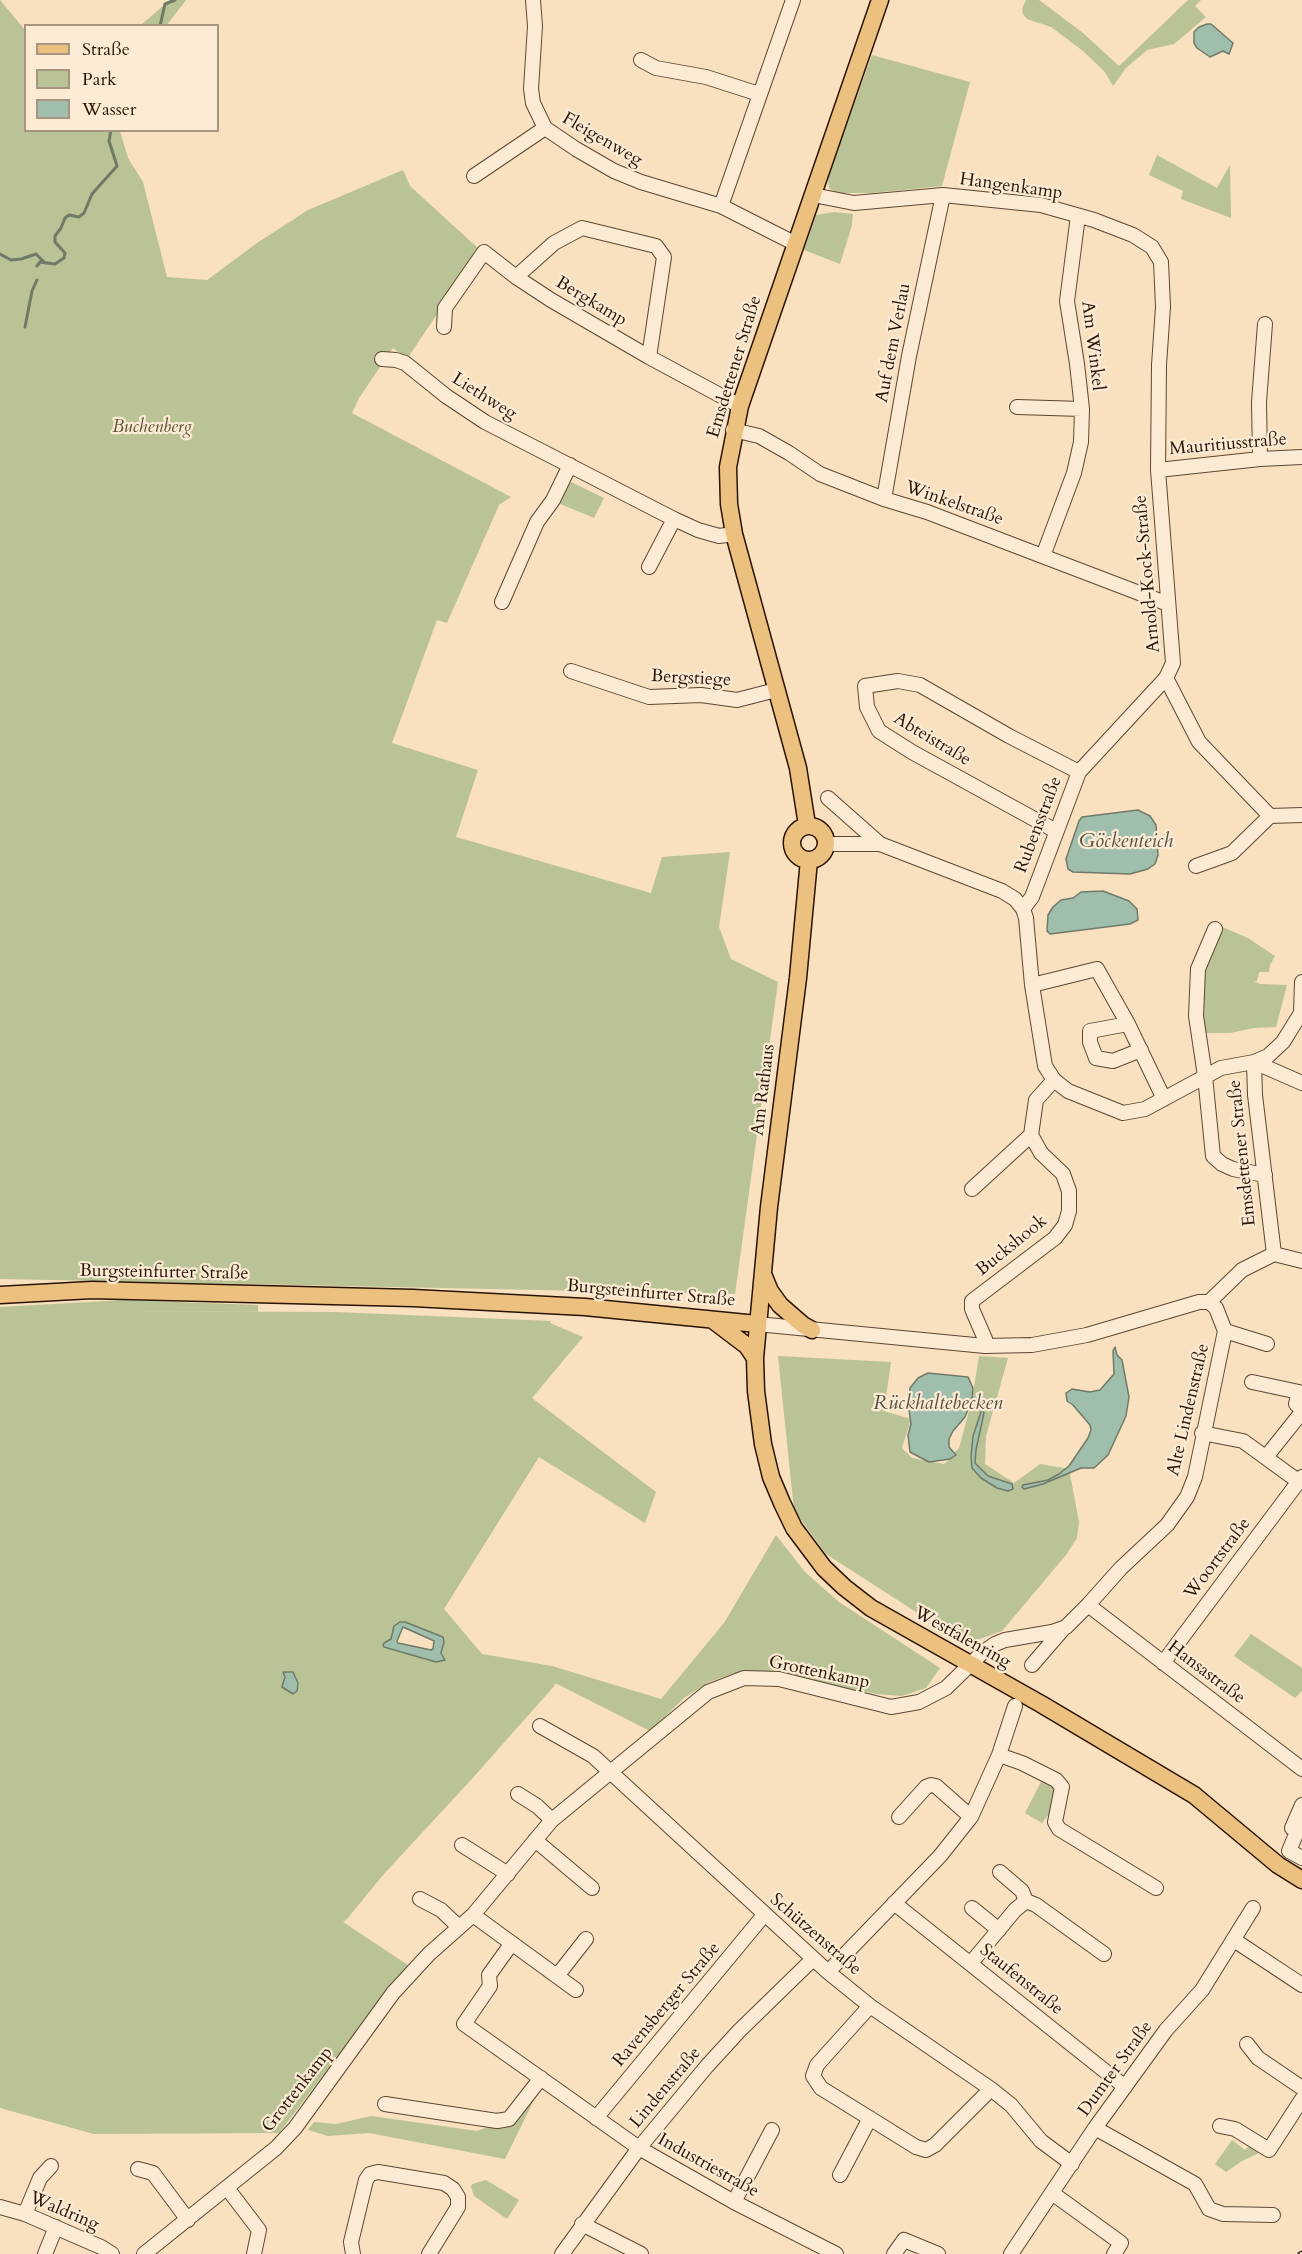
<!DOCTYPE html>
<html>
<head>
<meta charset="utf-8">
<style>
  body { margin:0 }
  #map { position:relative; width:1302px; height:2254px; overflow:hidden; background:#f9e0be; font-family:Cardo,serif }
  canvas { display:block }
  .legend { position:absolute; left:24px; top:24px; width:195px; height:108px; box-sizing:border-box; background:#fbebd5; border:2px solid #a79581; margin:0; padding:8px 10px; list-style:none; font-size:18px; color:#291403 }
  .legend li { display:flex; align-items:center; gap:12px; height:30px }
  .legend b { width:30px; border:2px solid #a79581 }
</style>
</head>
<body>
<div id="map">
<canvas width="1302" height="2254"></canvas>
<ul class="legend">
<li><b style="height:8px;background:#ecc07f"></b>Straße</li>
<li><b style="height:16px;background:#b9c395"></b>Park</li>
<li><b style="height:16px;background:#9fbeac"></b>Wasser</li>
</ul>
</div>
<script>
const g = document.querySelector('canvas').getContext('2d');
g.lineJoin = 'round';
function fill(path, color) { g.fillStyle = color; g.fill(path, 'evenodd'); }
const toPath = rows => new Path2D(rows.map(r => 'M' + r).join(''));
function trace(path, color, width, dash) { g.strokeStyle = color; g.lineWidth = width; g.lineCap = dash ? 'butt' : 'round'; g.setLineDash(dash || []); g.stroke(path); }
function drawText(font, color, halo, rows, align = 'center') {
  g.font = font + ' Cardo,serif'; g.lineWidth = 4.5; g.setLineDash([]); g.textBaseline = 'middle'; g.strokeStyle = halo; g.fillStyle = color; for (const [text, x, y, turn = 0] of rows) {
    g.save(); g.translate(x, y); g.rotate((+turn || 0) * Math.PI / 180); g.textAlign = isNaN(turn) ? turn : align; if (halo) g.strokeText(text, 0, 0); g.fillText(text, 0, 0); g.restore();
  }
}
fill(toPath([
  [0,0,25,30,26,130,120,131,128,158,143,182,167,277,207,280,257,243,308,210,403,170,410,186,480,250,407,359,393,348,359,398,352,413,511,497,499,505,447,623,437,620,392,743,478,770,456,837,651,893,662,857,730,852,719,927,731,959,778,982,735,1294,0,1279],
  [170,0,186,0,167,25,141,25],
  [1026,0,1039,0,1083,33,1119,66,1188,0,1201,0,1195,6,1206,17,1174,44,1147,50,1126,68,1113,86,1104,71,1083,51,1051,27,1027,19,1023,14,1022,9],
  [872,55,970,82,942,186,872,193,837,193,829,188,828,177],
  [1157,155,1217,188,1230,165,1231,218,1181,199,1183,191,1149,175],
  [834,212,853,214,852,225,840,264,804,250,816,215],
  [569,481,604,498,594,518,558,503],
  [1220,926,1248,938,1275,956,1270,965,1269,972,1259,972,1257,981,1254,981,1260,984,1287,985,1276,1027,1254,1028,1230,1033,1203,1033,1205,967],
  [125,1300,258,1305,258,1312,106,1311,336,1312,551,1321,550,1323,583,1337,532,1398,656,1492,645,1523,539,1457,444,1609,482,1654,552,1666,661,1699,724,1623,776,1535,805,1572,839,1602,940,1668,926,1688,902,1696,876,1694,769,1673,734,1673,709,1682,684,1698,650,1731,557,1684,553,1684,555,1685,470,1781,383,1875,347,1919,343,1922,408,1965,279,2133,94,2134,0,2108,0,1307],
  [403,1627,432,1640,434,1641,433,1649,431,1650,399,1643,397,1642],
  [778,1356,891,1362,884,1411,911,1419,902,1448,912,1458,944,1464,955,1455,954,1453,959,1448,972,1400,979,1356,1008,1358,986,1436,985,1464,1014,1483,1040,1464,1069,1469,1079,1522,1077,1538,1066,1555,1002,1631,974,1641,958,1639,826,1554,794,1510],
  [1251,1634,1302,1668,1302,1691,1295,1698,1234,1656],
  [1043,1778,1054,1783,1052,1810,1042,1823,1025,1813],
  [535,2098,505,2159,369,2133,328,2136,308,2130,314,2122,336,2124,371,2116,477,2131,509,2119,520,2113],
  [1232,2140,1245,2150,1249,2146,1259,2153,1242,2161,1226,2172,1215,2164],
  [486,2180,519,2200,507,2219,474,2196,471,2187,472,2184]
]), '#b9c395');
const water = toPath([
  [1207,24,1211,24,1233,43,1229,54,1223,51,1210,57,1197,48,1194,43,1194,32,1199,27,1207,24],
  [1138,810,1150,816,1156,825,1158,855,1155,864,1148,869,1130,874,1073,872,1068,869,1066,859,1079,821,1082,817,1138,810],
  [1103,891,1129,901,1137,909,1138,920,1130,924,1050,934,1047,931,1048,915,1053,907,1061,900,1073,898,1081,892,1103,891],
  [1115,1347,1117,1355,1122,1360,1129,1397,1126,1416,1108,1455,1094,1468,1081,1468,1043,1484,1024,1489,1022,1487,1023,1485,1048,1480,1059,1474,1069,1466,1088,1438,1091,1430,1090,1425,1073,1405,1067,1401,1066,1393,1072,1389,1090,1392,1100,1390,1114,1374,1113,1351,1115,1347],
  [928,1373,968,1377,973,1388,972,1400,965,1417,953,1431,949,1439,949,1447,956,1455,950,1459,929,1462,910,1452,908,1435,911,1424,909,1410,910,1388,918,1378,928,1373],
  [982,1409,984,1413,976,1450,975,1463,988,1476,1012,1484,1013,1489,1008,1491,997,1488,981,1478,972,1468,971,1457,973,1436,982,1409],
  [400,1622,405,1622,443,1637,444,1642,441,1653,445,1660,436,1662,384,1647,383,1645,384,1643,391,1639,394,1626,400,1622],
  [403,1627,432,1640,434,1641,433,1649,431,1650,398,1643,397,1641,403,1627],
  [283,1672,293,1672,298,1683,297,1691,293,1694,282,1687,285,1677,283,1672]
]);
fill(water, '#9fbeac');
trace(water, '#707a68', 1.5);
trace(toPath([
  [160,26,165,4,175,0],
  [0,254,11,260,21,259,36,254,45,263],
  [37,266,40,262,55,264,64,258,65,253,55,242,55,236,61,228,65,218,69,215,79,217,84,213,92,194,117,166,109,141,111,130],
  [25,327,32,291,37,280]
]), '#707a68', 3);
const minor = toPath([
  [533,0,535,26,531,89,533,103,545,128,576,149,614,171,641,182,721,206,796,244],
  [641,60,656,68,706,77,759,94],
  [474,176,545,128],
  [813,195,854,203,943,195,1041,205,1094,220,1133,235,1152,247,1161,262,1163,307,1159,365,1158,470,1173,663,1166,678,1079,772,1032,897,1023,909],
  [721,206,793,0],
  [516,277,554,243,582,228,656,246,664,257,649,357],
  [444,327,445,308,484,252,516,277,551,300,649,357,740,406],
  [382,359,396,360,405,363,446,396,485,422,674,519,698,530,719,536,734,534],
  [1017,407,1082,409],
  [733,430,759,436,789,453,820,474,884,499,927,512,1168,604],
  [1260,459,1259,402,1265,324],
  [1158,470,1260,459,1302,457],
  [884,499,909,356,943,195],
  [1043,556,1074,473,1081,442,1082,409,1077,364,1067,301,1078,216],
  [649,567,674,519],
  [502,602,537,522,553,500,570,465],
  [571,671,649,697,701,695,737,700,776,690],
  [1166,678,1199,742,1270,816,1302,815],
  [828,798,880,844],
  [1056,831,912,752,879,731,867,707,865,686,898,681,920,685,1009,736,1079,772],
  [826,844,880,844,1002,891,1015,899,1023,909,1026,918,1032,985,1045,1066,1054,1080,1068,1091,1123,1113,1145,1109,1221,1068,1254,1062,1268,1056,1283,1042,1301,1013,1302,982],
  [1196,866,1232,853,1270,816],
  [1215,929,1198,969,1196,1016,1205,1076,1213,1156,1222,1164,1233,1169,1265,1175],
  [1032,985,1097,969,1128,1024,1164,1099],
  [1128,1024,1090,1031,1090,1042,1096,1058,1113,1061,1141,1050],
  [1254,1062,1255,1095,1274,1254],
  [1254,1062,1302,1083],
  [972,1189,1031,1135],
  [1274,1254,1302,1261],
  [757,1324,985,1346,1032,1345,1087,1335,1199,1302,1209,1302,1242,1270,1274,1254],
  [1225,1331,1267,1344],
  [985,1346,985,1339,972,1309,972,1301,1055,1238,1065,1225,1069,1211,1069,1191,1063,1174,1041,1153,1031,1135,1036,1100,1054,1080],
  [1252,1382,1299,1392,1296,1404,1302,1409],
  [1202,1433,1243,1441,1298,1481],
  [1266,1457,1302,1412],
  [1088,1605,1302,1769],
  [1163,1663,1302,1477],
  [1032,1665,1064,1628],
  [540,1726,593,1756,828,1972,870,2006,991,2089,1011,2105,1041,2141,1072,2164],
  [999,1755,1022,1763,1056,1780,1062,1787,1055,1822,1059,1829,1156,1888],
  [518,1794,537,1806,552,1820],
  [899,1817,926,1787,931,1785,936,1786,971,1817],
  [1296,1820,1299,1827,1289,1851,1302,1858],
  [1292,1828,1302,1805],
  [535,1840,592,1888],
  [462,1845,508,1874],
  [1000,1872,1022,1891,1026,1901],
  [420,1899,441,1910,459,1927],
  [894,1903,1125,2087],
  [972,1908,999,1930],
  [473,1915,576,1990],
  [1234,1940,1302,1985],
  [512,1943,489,1975,490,1986,464,2024,639,2148,734,2202,836,2254],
  [971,1963,1015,1910,1026,1901,1036,1905,1104,1954],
  [828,1972,940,1856,971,1817,999,1755,1015,1706],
  [557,1976,586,1939],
  [870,2006,817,2065,813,2076,821,2088,916,2147,926,2150,935,2145,991,2089],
  [1247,2044,1258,2058,1302,2088],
  [385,2104,497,2121,509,2119,541,2078],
  [596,2118,764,1915],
  [1220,2126,1235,2129,1269,2150,1302,2099],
  [1095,2128,1195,2184,1209,2209,1223,2214,1273,2215],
  [138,2169,153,2173,188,2220],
  [840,2175,870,2118],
  [227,2188,259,2230,254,2254],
  [1052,2193,1121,2243,1114,2254],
  [734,2202,772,2130],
  [0,2207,25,2214,101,2247,112,2254],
  [25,2214,40,2178,51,2166],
  [582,2224,641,2254],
  [45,2254,56,2227],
  [144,2254,276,2148,295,2128,393,1993,429,1954,473,1915,552,1820,708,1692,744,1678,779,1679,891,1707,919,1702,946,1688,982,1653,995,1644,1005,1640,1052,1632,1066,1627,1088,1605,1121,1568,1167,1525,1187,1497,1195,1477,1225,1331,1216,1308,1209,1302],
  [353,2254,351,2242,366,2180,370,2174,378,2172,444,2183,453,2189,458,2197,458,2207,429,2254],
  [562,2254,639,2148,707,2066,739,2031,813,1959],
  [894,2254,904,2240,938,2254],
  [1011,2254,1095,2128,1166,2030,1202,1990,1253,1908]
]);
const major = toPath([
  [807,825,798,768,734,534,729,504,728,467,740,406,880,0],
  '792 843a17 17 0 1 1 34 0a17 17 0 1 1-34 0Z',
  [809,860,798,978,769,1207,755,1358,756,1391,763,1444,771,1477,782,1503,794,1528,824,1568,844,1587,871,1608,1041,1704,1194,1795,1278,1865,1302,1880],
  [763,1274,770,1291,780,1305,803,1325,812,1330],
  [0,1295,92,1290,413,1298,585,1307,757,1324],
  [714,1321,747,1346,755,1358]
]);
trace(minor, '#5d4732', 16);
trace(major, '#291403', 19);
trace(minor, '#fbebd5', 14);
trace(major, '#ecc07f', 16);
const rail = toPath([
  [1300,2254,1302,2253]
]);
trace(rail, '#291403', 5);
trace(rail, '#fbebd5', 3, [9]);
drawText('18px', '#291403', '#fbebd5', [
  ["Fleigenweg",602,140,30],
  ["Hangenkamp",1011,187,8],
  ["Bergkamp",591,302,31],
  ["Auf dem Verlau",894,343,-79],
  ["Am Winkel",1092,346,83],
  ["Emsdettener Straße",735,367,-73],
  ["Liethweg",484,397,32],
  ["Mauritiusstraße",1228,445,-5],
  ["Winkelstraße",954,504,19],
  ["Arnold-Kock-Straße",1148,574,-95],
  ["Bergstiege",691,679,3],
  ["Abteistraße",932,740,31],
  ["Rubensstraße",1039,825,-69],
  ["Am Rathaus",764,1090,-83],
  ["Emsdettener Straße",1243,1153,-96],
  ["Buckshook",1012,1246,-39],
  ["Burgsteinfurter Straße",164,1273,1],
  ["Burgsteinfurter Straße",651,1294,5],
  ["Alte Lindenstraße",1189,1410,-77],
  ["Woortstraße",1218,1559,-53],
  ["Westfalenring",962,1638,29],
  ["Grottenkamp",819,1673,12],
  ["Hansastraße",1206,1673,37],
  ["Schützenstraße",815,1935,41],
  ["Staufenstraße",1021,1980,39],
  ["Ravensberger Straße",667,2005,-50],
  ["Dumter Straße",1116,2069,-54],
  ["Lindenstraße",666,2088,-50],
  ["Grottenkamp",298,2090,-52],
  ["Industriestraße",708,2166,29],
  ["Waldring",64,2212,23]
]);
drawText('italic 18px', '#5b5136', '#fbebd5', [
  ["Buchenberg",152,428]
]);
drawText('italic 20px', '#52503e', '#fbebd5', [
  ["Göckenteich",1126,842],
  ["Rückhaltebecken",938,1404]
]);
</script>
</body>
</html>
